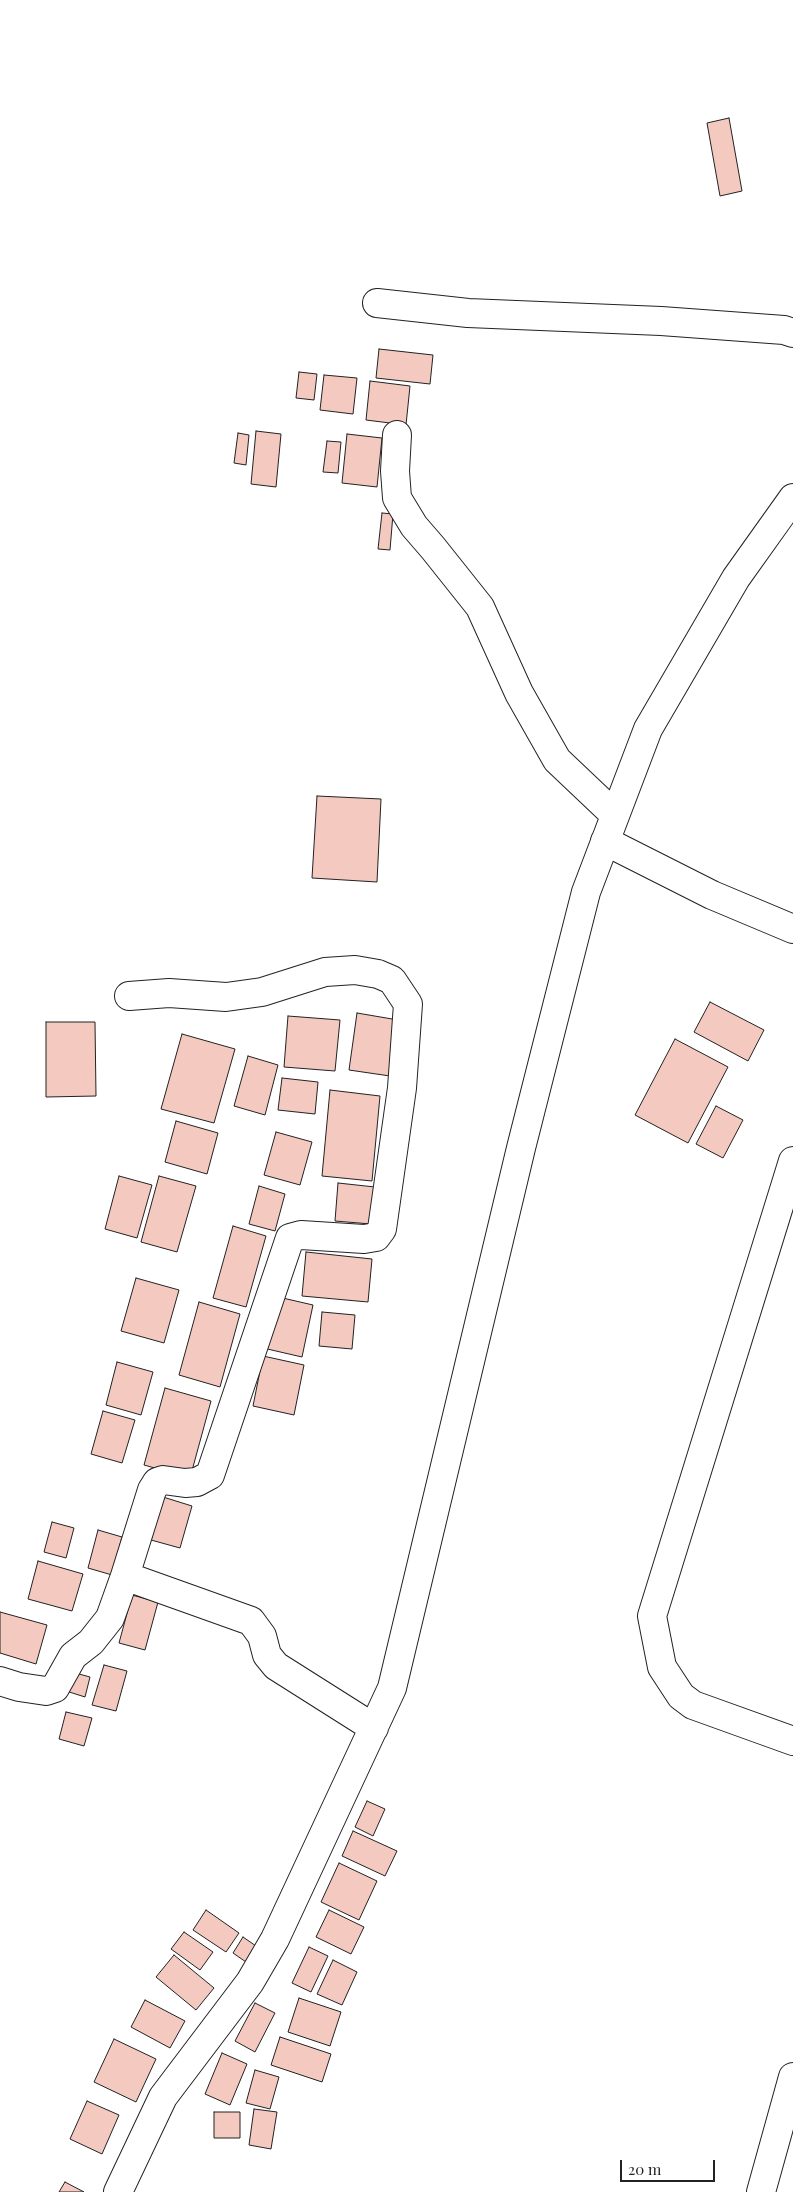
<!DOCTYPE html>
<html>
<head>
<meta charset="utf-8">
<style>
  body { margin:0 }
  #map { position:relative; width:793px; height:2192px; overflow:hidden; background:#fff; font-family:"Playfair Display",serif }
  canvas { display:block }
  .scale { position:absolute; left:620px; top:2160px; width:95px; height:22px; box-sizing:border-box; border:2px solid #222; border-top:0; padding-left:6px; font-size:15px; line-height:18px; white-space:nowrap; color:#222; -webkit-text-stroke:4px #fff; paint-order:stroke }
</style>
</head>
<body>
<div id="map">
<canvas width="793" height="2192"></canvas>
<div class="scale">20 m</div>
</div>
<script>
const g = document.querySelector('canvas').getContext('2d');
g.lineJoin = 'round';
function fill(path, color) { g.fillStyle = color; g.fill(path, 'evenodd'); }
const toPath = rows => new Path2D(rows.map(r => 'M' + r).join(''));
function trace(path, color, width, dash) { g.strokeStyle = color; g.lineWidth = width; g.lineCap = dash ? 'butt' : 'round'; g.setLineDash(dash || []); g.stroke(path); }
const building = toPath([
  [729,118,742,191,720,196,707,123,729,118],
  [379,349,433,355,430,384,376,378,379,349],
  [299,372,317,374,314,400,296,398,299,372],
  [324,375,357,378,353,414,320,410,324,375],
  [370,381,410,386,406,425,366,420,370,381],
  [256,431,281,434,276,487,251,484,256,431],
  [238,433,249,435,246,465,234,463,238,433],
  [347,434,382,438,377,487,342,483,347,434],
  [327,441,341,442,338,473,323,472,327,441],
  [382,513,393,514,390,550,378,549,382,513],
  [317,796,381,799,377,882,312,878,317,796],
  [710,1002,764,1030,748,1061,694,1032,710,1002],
  [357,1013,398,1020,390,1076,349,1070,357,1013],
  [288,1016,340,1020,335,1071,284,1067,288,1016],
  [46,1022,95,1022,96,1096,46,1097,46,1022],
  [182,1034,235,1049,214,1123,161,1109,182,1034],
  [675,1039,728,1067,688,1143,635,1115,675,1039],
  [248,1056,278,1065,265,1115,234,1106,248,1056],
  [282,1078,318,1082,315,1114,278,1110,282,1078],
  [330,1090,380,1096,372,1181,322,1176,330,1090],
  [716,1106,743,1120,723,1158,696,1144,716,1106],
  [176,1121,218,1133,207,1174,165,1162,176,1121],
  [276,1132,312,1142,300,1185,264,1175,276,1132],
  [119,1176,152,1185,137,1238,105,1229,119,1176],
  [159,1176,196,1186,177,1252,141,1242,159,1176],
  [338,1183,375,1187,371,1224,335,1221,338,1183],
  [259,1186,285,1194,275,1231,249,1224,259,1186],
  [233,1226,266,1236,246,1307,213,1298,233,1226],
  [306,1252,372,1259,368,1302,302,1296,306,1252],
  [136,1278,179,1290,164,1343,121,1331,136,1278],
  [274,1296,313,1305,302,1357,263,1348,274,1296],
  [199,1302,240,1314,220,1387,179,1375,199,1302],
  [322,1312,355,1315,352,1349,319,1346,322,1312],
  [263,1356,304,1365,294,1415,253,1406,263,1356],
  [117,1362,153,1372,141,1415,106,1405,117,1362],
  [165,1388,211,1401,190,1478,144,1465,165,1388],
  [103,1411,135,1420,122,1463,91,1454,103,1411],
  [163,1497,192,1506,180,1548,151,1540,163,1497],
  [52,1522,74,1528,66,1558,44,1552,52,1522],
  [98,1530,122,1537,112,1575,88,1568,98,1530],
  [38,1561,83,1574,72,1611,28,1599,38,1561],
  [132,1595,158,1602,145,1650,119,1643,132,1595],
  [0,1612,47,1625,36,1664,0,1653,0,1612],
  [104,1665,127,1671,116,1711,92,1705,104,1665],
  [68,1671,90,1677,85,1697,63,1690,68,1671],
  [66,1712,92,1718,84,1746,59,1739,66,1712],
  [367,1801,385,1809,373,1836,355,1827,367,1801],
  [353,1831,397,1851,385,1876,342,1856,353,1831],
  [339,1863,377,1881,359,1920,321,1902,339,1863],
  [206,1910,239,1933,226,1952,193,1930,206,1910],
  [329,1910,364,1927,351,1954,316,1937,329,1910],
  [184,1932,213,1952,200,1970,171,1949,184,1932],
  [243,1937,256,1946,246,1962,233,1953,243,1937],
  [309,1947,328,1956,311,1992,292,1983,309,1947],
  [174,1955,214,1988,196,2010,156,1977,174,1955],
  [333,1960,357,1972,342,2005,317,1994,333,1960],
  [299,1998,341,2012,330,2046,288,2032,299,1998],
  [145,2000,185,2021,170,2048,131,2027,145,2000],
  [255,2003,275,2013,255,2052,235,2041,255,2003],
  [280,2037,331,2054,322,2082,271,2065,280,2037],
  [114,2039,156,2059,136,2102,94,2082,114,2039],
  [222,2053,247,2064,230,2105,205,2094,222,2053],
  [255,2070,279,2077,270,2109,246,2103,255,2070],
  [87,2101,119,2115,102,2154,70,2139,87,2101],
  [254,2109,277,2112,271,2149,249,2145,254,2109],
  [214,2112,240,2112,240,2138,214,2138,214,2112],
  [65,2182,84,2192,59,2192,65,2182]
]);
fill(building, '#f3c9c0');
trace(building, '#222', 1);
const street = toPath([
  [377,303,468,313,661,321,784,330,793,333],
  [397,435,395,471,397,498,414,526,433,548,480,607,519,693,557,760,615,815],
  [605,841,712,895,793,929],
  [129,996,169,993,226,997,262,992,325,972,355,970,378,974,392,980,408,1004,402,1088,382,1229,376,1237,364,1239,301,1235,290,1238,210,1475,197,1482,185,1483,163,1480,157,1482,152,1490,125,1576,251,1621,262,1636,267,1655,276,1666,374,1728],
  [793,1161,652,1616,662,1667,681,1696,693,1705,793,1741],
  [0,1681,19,1687,46,1691,55,1688,73,1656,91,1642,110,1618,125,1576],
  [118,2192,163,2097,250,1982,275,1939,392,1688,521,1148,586,892,648,729,736,578,793,498]
]);
const highway = toPath([
  [761,2192,793,2077]
]);
trace(street, '#222', 30);
trace(highway, '#222', 30);
trace(street, '#fff', 28);
trace(highway, '#fff', 28);
</script>
</body>
</html>
